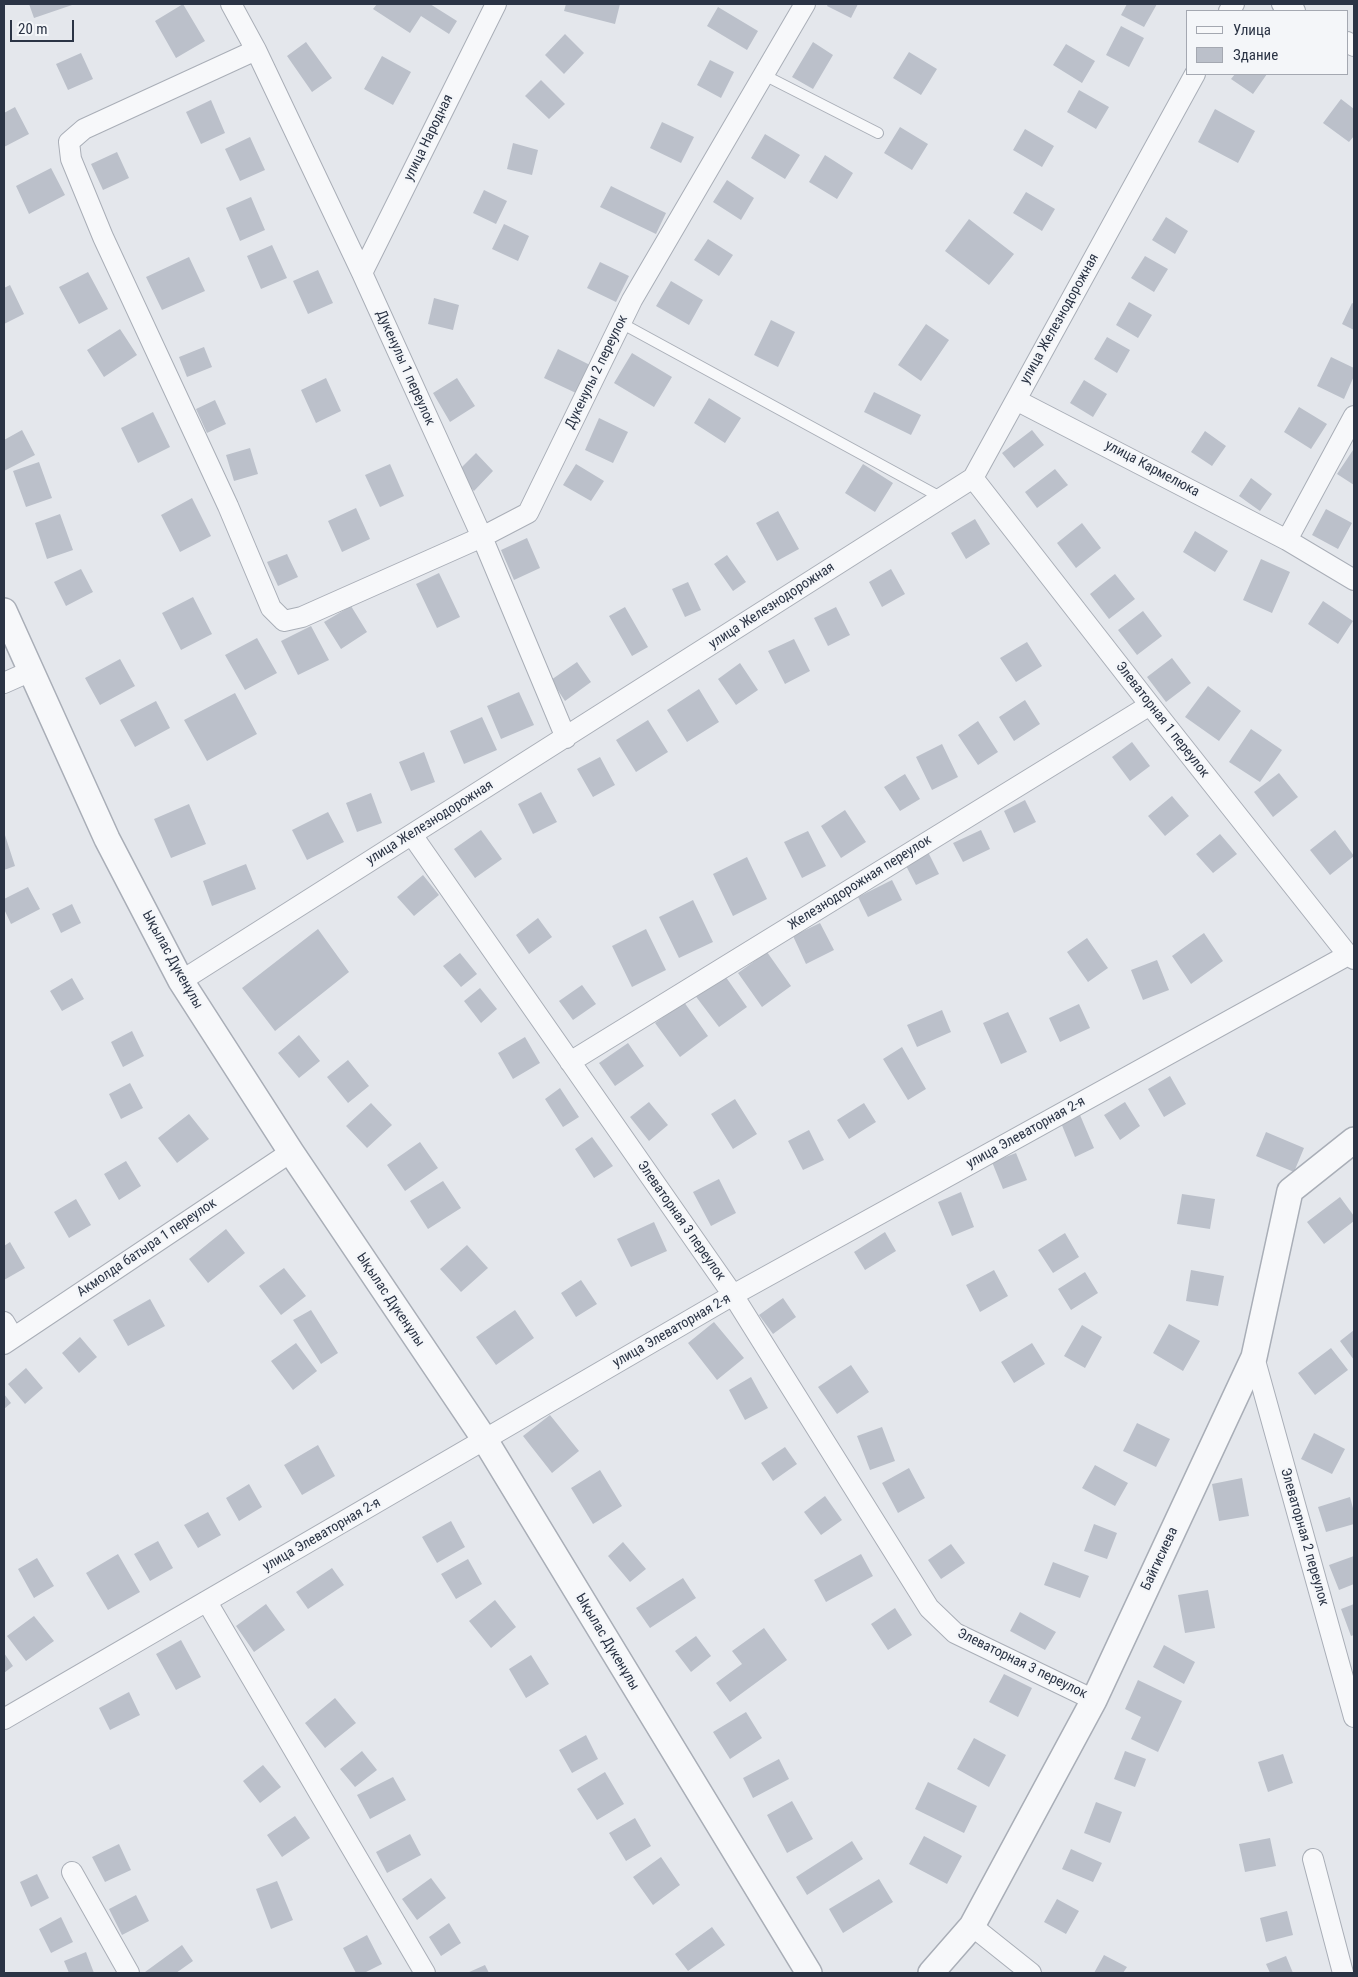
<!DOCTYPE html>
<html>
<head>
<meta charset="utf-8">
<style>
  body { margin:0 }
  #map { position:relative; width:1358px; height:1977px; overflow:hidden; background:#e4e7ec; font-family:"Roboto Condensed",sans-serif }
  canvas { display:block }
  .frame { position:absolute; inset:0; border:5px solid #2b3445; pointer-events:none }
  .legend { position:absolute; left:1186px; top:10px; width:162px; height:65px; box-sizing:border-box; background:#f4f6f9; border:1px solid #a4a8b1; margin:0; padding:6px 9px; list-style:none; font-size:15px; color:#2b3445 }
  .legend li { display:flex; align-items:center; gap:10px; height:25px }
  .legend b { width:25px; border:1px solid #a4a8b1 }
  .scale { position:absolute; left:10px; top:20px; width:64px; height:22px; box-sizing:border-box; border:2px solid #2b3445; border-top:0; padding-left:6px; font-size:15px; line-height:18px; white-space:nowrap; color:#2b3445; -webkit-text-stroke:4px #f4f6f9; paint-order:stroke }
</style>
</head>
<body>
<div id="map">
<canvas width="1358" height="1977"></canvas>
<div class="frame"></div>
<ul class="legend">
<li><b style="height:6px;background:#f7f8fa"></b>Улица</li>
<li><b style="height:14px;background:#bbc0ca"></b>Здание</li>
</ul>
<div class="scale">20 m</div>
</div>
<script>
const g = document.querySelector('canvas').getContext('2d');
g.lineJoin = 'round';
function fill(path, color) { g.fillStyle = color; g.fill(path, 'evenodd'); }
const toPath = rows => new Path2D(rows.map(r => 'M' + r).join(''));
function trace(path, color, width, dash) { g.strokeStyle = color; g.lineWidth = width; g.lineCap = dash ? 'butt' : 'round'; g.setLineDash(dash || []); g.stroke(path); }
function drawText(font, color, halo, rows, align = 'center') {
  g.font = font + ' "Roboto Condensed",sans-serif'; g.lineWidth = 4.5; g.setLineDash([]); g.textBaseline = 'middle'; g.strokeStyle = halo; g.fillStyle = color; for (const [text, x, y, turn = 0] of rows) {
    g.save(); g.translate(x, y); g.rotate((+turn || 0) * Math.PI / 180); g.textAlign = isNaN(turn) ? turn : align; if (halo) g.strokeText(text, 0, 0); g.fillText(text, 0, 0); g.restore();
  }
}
fill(toPath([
  [29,4,75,4,34,18],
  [183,4,205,41,176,58,155,21],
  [377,4,430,4,457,21,449,34,421,16,410,33,373,9],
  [566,4,620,4,615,24,564,11],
  [828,4,858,4,851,18,827,6],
  [1127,4,1157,4,1144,27,1121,15],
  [718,7,758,31,747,50,707,26],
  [1121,26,1144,38,1129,67,1106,55],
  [565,34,584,53,564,74,545,55],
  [306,42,332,78,312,92,287,56],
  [813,42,833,55,813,89,792,77],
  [1066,44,1095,61,1082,83,1053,65],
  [909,52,937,69,921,95,893,78],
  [81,53,93,79,68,90,56,64],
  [382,56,411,72,393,105,364,89],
  [710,60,734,72,721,98,697,85],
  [1235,74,1267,74,1253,94,1231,79],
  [541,80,565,104,549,119,525,96],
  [1079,90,1109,107,1096,129,1067,112],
  [1341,99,1354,109,1354,136,1349,142,1323,123],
  [211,100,225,133,201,144,186,112],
  [15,107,29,134,4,147,4,113],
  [1215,109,1255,131,1238,163,1198,142],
  [662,122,694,137,681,163,650,148],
  [900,127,928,144,912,170,884,153],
  [1025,129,1054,146,1042,167,1013,150],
  [765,134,800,155,785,179,751,158],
  [250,137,265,170,240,181,225,149],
  [513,143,538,150,532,175,507,169],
  [117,152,129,178,103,190,91,164],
  [825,155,853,173,837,199,809,182],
  [51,168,65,195,29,214,16,186],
  [727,180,754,198,741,220,713,202],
  [611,186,666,213,656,234,600,207],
  [484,190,507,201,496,224,473,213],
  [1026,192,1055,209,1042,231,1013,213],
  [251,197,265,230,240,241,226,208],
  [1166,217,1188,231,1175,254,1152,240],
  [969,219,1014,254,989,285,945,251],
  [504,224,529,236,518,261,492,249],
  [708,239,733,255,719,276,694,260],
  [272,245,287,278,261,289,247,256],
  [1145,256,1168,269,1154,292,1131,278],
  [189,257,205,291,162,310,146,277],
  [600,262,629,276,616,302,587,288],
  [318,270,333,303,308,314,293,281],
  [88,272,108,309,79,324,59,287],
  [671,281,703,300,689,325,656,306],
  [10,285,24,314,4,324,4,288],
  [434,298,459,305,453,330,428,324],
  [1129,302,1152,315,1138,338,1116,325],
  [1352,303,1354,304,1354,330,1342,324],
  [771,320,795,332,778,367,754,355],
  [926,324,949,340,921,381,898,365],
  [120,329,137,355,104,377,87,350],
  [1107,337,1130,350,1117,373,1094,359],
  [204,347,212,367,187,377,179,357],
  [558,349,590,365,576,393,544,378],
  [632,353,672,377,654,407,614,383],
  [1331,357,1354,368,1354,376,1344,399,1317,386],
  [326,378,341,411,316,423,301,390],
  [457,378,475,406,450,422,433,393],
  [1084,380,1107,394,1093,417,1070,403],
  [874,392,921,415,911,435,864,412],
  [709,398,741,418,725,443,694,423],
  [215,400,226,424,207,433,196,409],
  [1299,407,1327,424,1311,449,1284,432],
  [153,412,170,447,138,463,121,428],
  [599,418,628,432,613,463,585,450],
  [22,430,35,455,4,471,4,440],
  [1032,430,1044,445,1014,468,1002,453],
  [1205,431,1226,446,1212,466,1191,452],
  [250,448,258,474,234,481,226,455],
  [1353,450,1354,451,1354,485,1337,474],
  [476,453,493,471,474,491,456,473],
  [39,462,52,498,26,507,13,471],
  [390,464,404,496,380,507,365,475],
  [576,464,604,481,591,501,563,485],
  [863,464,893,483,875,512,845,493],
  [1055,469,1068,485,1037,508,1025,492],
  [1251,478,1272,494,1260,511,1239,496],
  [192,498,211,536,180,552,161,515],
  [356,508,370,539,342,552,328,521],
  [1326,509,1352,523,1338,549,1312,535],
  [778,511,799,549,777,561,756,523],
  [60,514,73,550,47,559,35,523],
  [975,519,990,544,966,559,951,533],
  [1082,523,1101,548,1076,568,1057,543],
  [1195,531,1228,551,1215,572,1183,552],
  [527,538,540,568,514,580,501,550],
  [287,554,298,577,278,586,267,562],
  [727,555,746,582,733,591,714,564],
  [1261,559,1290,572,1272,613,1243,600],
  [81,569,93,592,66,606,54,582],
  [891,569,905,594,882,607,869,582],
  [439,573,460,617,437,628,416,584],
  [1115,574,1135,599,1109,619,1090,594],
  [688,582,701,610,685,617,672,589],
  [193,597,212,634,181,650,162,613],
  [1323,601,1353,621,1338,644,1308,624],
  [351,606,367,632,341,649,324,622],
  [625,607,648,647,632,656,609,616],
  [836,607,850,635,828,646,814,618],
  [1143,611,1162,636,1137,655,1118,630],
  [311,626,329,660,298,675,281,641],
  [257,638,277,673,245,690,225,655],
  [794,639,810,671,785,684,768,651],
  [1027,642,1042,666,1016,682,1000,658],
  [1172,658,1191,683,1166,702,1147,677],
  [120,659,135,686,100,705,85,678],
  [577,662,591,682,565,701,551,680],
  [740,663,758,690,736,705,718,679],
  [1208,686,1241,711,1219,741,1185,717],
  [699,689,719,722,687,742,667,710],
  [519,692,534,725,501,739,487,706],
  [235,693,257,734,207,761,184,720],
  [1025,700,1040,724,1014,741,999,717],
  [156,701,170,728,135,747,120,720],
  [482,717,497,750,464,764,450,731],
  [648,720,668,752,636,772,616,740],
  [978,721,998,752,978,765,958,735],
  [1251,729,1282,750,1260,782,1229,762],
  [1132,742,1150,766,1130,781,1112,757],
  [942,744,958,777,932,790,916,757],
  [424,752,435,782,411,791,399,762],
  [600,757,615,785,593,797,577,769],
  [1279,773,1298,797,1273,817,1254,792],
  [905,774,920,799,900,811,884,787],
  [541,792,557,822,533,834,518,804],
  [371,793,382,823,357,832,346,803],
  [1172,796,1189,816,1165,836,1148,816],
  [1025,800,1036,822,1014,833,1004,811],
  [189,804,206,844,171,858,154,819],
  [845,810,866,842,841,858,821,826],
  [328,812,344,842,307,860,292,830],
  [481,830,502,859,475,878,454,849],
  [981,830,990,849,963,862,953,843],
  [1335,830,1354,856,1330,875,1310,850],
  [808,831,826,866,802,878,784,842],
  [4,832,15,866,4,870],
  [1220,834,1237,854,1213,873,1196,854],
  [927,850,939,874,916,885,904,862],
  [747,857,767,899,733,916,713,874],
  [246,864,256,889,212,906,203,881],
  [423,875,439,895,414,916,397,897],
  [892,880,902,900,868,917,858,897],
  [28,887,40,909,11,924,4,909,4,899],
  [693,900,713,942,679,958,659,917],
  [72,904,81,923,61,933,52,914],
  [538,918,552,937,529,954,516,935],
  [820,923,834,950,806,964,793,936],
  [318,929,349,972,275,1031,242,988],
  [646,929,666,970,632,987,612,946],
  [1204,933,1223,961,1191,984,1172,956],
  [1087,938,1108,968,1088,982,1067,952],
  [767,952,791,986,762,1007,738,973],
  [460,953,477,974,461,987,443,966],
  [1157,960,1169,990,1143,1000,1131,970],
  [723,973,747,1007,719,1027,694,994],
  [72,978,84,999,62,1011,50,991],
  [582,985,596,1004,573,1020,559,1001],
  [480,988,497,1009,481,1023,464,1001],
  [684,1002,708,1036,680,1057,655,1023],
  [1079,1004,1090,1028,1060,1042,1049,1018],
  [942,1010,951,1032,917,1047,907,1025],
  [1008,1012,1027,1052,1001,1064,983,1023],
  [132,1031,144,1056,123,1067,111,1042],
  [299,1035,320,1061,299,1078,278,1053],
  [525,1037,540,1063,513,1079,498,1053],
  [628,1043,644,1066,615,1086,599,1063],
  [902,1047,926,1089,908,1100,883,1059],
  [348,1060,369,1086,348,1103,327,1077],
  [1170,1076,1186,1104,1164,1117,1148,1089],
  [130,1083,143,1108,121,1119,109,1094],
  [560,1088,579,1117,563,1127,545,1099],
  [735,1099,757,1134,733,1149,711,1114],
  [649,1102,668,1125,649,1141,630,1117],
  [1125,1102,1140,1126,1120,1140,1104,1115],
  [371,1103,392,1125,367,1148,346,1126],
  [864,1103,876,1122,849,1139,837,1120],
  [189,1114,209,1139,177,1163,158,1138],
  [1080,1115,1094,1148,1075,1157,1061,1123],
  [809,1130,824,1160,803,1170,788,1141],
  [1266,1132,1304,1148,1294,1172,1256,1156],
  [592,1137,613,1166,594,1178,575,1149],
  [420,1142,438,1168,405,1191,387,1165],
  [1016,1153,1027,1180,1003,1189,992,1162],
  [126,1161,141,1186,119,1200,104,1174],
  [719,1179,736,1213,711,1226,693,1192],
  [443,1181,461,1208,428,1229,410,1201],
  [961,1192,974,1227,952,1236,938,1202],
  [1182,1194,1215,1199,1210,1229,1177,1224],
  [1340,1197,1354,1216,1354,1221,1324,1244,1307,1222],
  [76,1199,91,1225,69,1238,54,1212],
  [654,1222,667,1251,631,1267,617,1239],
  [226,1229,245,1253,208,1283,189,1259],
  [885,1232,896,1251,865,1270,854,1252],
  [1065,1233,1079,1257,1053,1273,1038,1250],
  [10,1242,25,1268,4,1280,4,1246],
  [467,1245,488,1268,461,1292,440,1269],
  [284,1268,306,1296,281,1315,259,1286],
  [994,1270,1008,1296,980,1312,966,1285],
  [1191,1270,1224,1276,1218,1306,1186,1301],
  [1085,1272,1098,1293,1071,1310,1058,1289],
  [581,1280,597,1304,576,1317,561,1293],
  [783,1298,796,1317,773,1334,759,1315],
  [150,1299,165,1326,128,1346,113,1320],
  [311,1310,338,1353,321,1364,293,1320],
  [515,1310,534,1338,496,1365,476,1337],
  [714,1322,744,1358,717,1380,688,1343],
  [1169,1324,1200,1341,1183,1371,1153,1353],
  [1082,1325,1102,1337,1085,1368,1064,1356],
  [1354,1330,1354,1360,1340,1341],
  [80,1337,97,1357,79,1373,62,1353],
  [296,1343,317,1371,293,1390,271,1361],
  [1032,1343,1045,1364,1014,1383,1001,1362],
  [1331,1348,1348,1370,1315,1395,1298,1373],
  [851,1365,869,1392,837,1414,818,1387],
  [26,1368,43,1388,25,1404,8,1384],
  [751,1377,768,1408,745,1420,729,1390],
  [4,1394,11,1403,4,1409],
  [550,1415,579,1451,552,1473,523,1436],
  [1137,1423,1170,1439,1156,1467,1123,1451],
  [882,1427,895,1461,870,1470,857,1436],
  [1314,1433,1345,1449,1332,1474,1301,1459],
  [318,1445,335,1476,302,1495,284,1465],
  [785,1447,797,1464,773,1481,761,1463],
  [1095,1465,1128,1483,1115,1506,1082,1488],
  [909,1468,925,1498,898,1513,882,1483],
  [600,1470,622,1506,593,1524,571,1488],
  [1242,1478,1249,1516,1219,1521,1212,1484],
  [249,1484,262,1507,239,1521,226,1498],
  [825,1496,842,1520,821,1535,804,1512],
  [1350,1497,1354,1512,1354,1524,1326,1532,1318,1507],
  [208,1512,221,1535,198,1548,184,1525],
  [451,1521,465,1547,437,1563,422,1537],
  [1094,1524,1117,1533,1107,1559,1084,1551],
  [158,1541,173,1568,150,1581,134,1554],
  [623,1542,646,1569,630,1582,608,1556],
  [951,1544,965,1563,941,1579,928,1560],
  [118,1554,140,1592,108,1610,86,1573],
  [861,1554,873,1576,826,1602,814,1580],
  [1354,1556,1354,1584,1339,1590,1329,1565],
  [37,1558,54,1586,34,1598,18,1569],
  [468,1559,482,1584,456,1599,441,1574],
  [1053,1562,1089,1576,1080,1598,1044,1585],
  [332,1568,344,1585,308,1609,296,1592],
  [683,1578,696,1598,650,1628,636,1608],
  [1208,1590,1215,1628,1185,1633,1178,1595],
  [495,1600,516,1627,491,1648,469,1621],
  [266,1604,285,1630,254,1652,236,1626],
  [1354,1604,1354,1635,1351,1636,1341,1609],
  [895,1608,912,1635,888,1650,871,1624],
  [1020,1612,1056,1632,1045,1650,1010,1631],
  [34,1616,54,1641,26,1661,7,1636],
  [764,1628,787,1660,730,1702,716,1683,742,1664,732,1651],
  [696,1636,711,1656,691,1672,675,1651],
  [181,1640,201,1677,176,1690,156,1654],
  [1164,1645,1195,1662,1184,1684,1153,1667],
  [4,1653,13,1666,4,1673],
  [531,1655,549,1684,526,1698,509,1669],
  [1004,1674,1032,1688,1018,1717,989,1702],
  [1138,1680,1182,1701,1158,1752,1131,1739,1141,1717,1125,1709],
  [129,1692,140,1715,110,1730,99,1708],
  [335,1698,356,1723,325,1748,305,1723],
  [746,1712,762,1738,730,1759,713,1732],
  [586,1735,598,1759,572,1773,559,1750],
  [974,1738,1006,1755,989,1787,957,1769],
  [362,1751,377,1770,355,1787,340,1769],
  [1125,1751,1146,1759,1135,1787,1114,1779],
  [1283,1754,1293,1783,1268,1792,1258,1762],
  [779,1759,789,1779,753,1798,743,1778],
  [263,1765,281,1787,260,1803,243,1781],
  [605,1772,624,1804,597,1820,577,1789],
  [393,1777,406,1800,370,1819,357,1795],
  [928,1782,977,1806,964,1833,915,1809],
  [792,1801,813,1839,787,1853,767,1815],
  [1096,1802,1122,1812,1110,1843,1084,1833],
  [295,1816,310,1838,282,1857,267,1835],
  [635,1818,651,1846,626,1861,609,1833],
  [410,1834,421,1855,387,1873,376,1852],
  [924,1836,962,1856,947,1884,909,1864],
  [1270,1838,1276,1866,1245,1872,1239,1844],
  [852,1841,863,1859,807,1895,796,1877],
  [119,1844,131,1870,105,1882,92,1857],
  [1071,1849,1102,1863,1093,1882,1062,1869],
  [661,1857,680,1885,653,1905,633,1877],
  [37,1874,49,1898,31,1907,20,1882],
  [431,1878,446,1898,417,1920,402,1899],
  [879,1879,893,1902,843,1933,829,1909],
  [277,1881,293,1920,271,1929,256,1889],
  [136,1895,149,1921,122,1935,109,1909],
  [1057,1899,1079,1911,1066,1934,1044,1922],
  [1287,1911,1293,1935,1266,1942,1260,1918],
  [61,1917,73,1942,51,1953,39,1929],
  [449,1923,461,1943,441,1956,429,1937],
  [712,1927,725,1945,688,1971,675,1954],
  [367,1935,382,1964,364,1973,356,1973,343,1948],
  [182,1945,193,1961,176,1973,146,1973,145,1972],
  [86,1952,94,1973,69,1973,64,1961],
  [1104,1955,1127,1967,1123,1973,1094,1973],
  [1286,1956,1293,1973,1270,1973,1266,1964],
  [485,1965,489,1973,467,1973]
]), '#bbc0ca');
const service = toPath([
  [764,75,878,133],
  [621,323,942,498]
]);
const minor = toPath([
  [231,4,256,50,362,273,482,537,566,738],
  [1282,4,1295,11],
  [1229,11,1234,4],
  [1347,42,1354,46],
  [256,50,84,129,69,142,71,159,103,237,228,506,271,608,284,621,302,617,482,537,528,513,632,300,805,4],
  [362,273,496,4],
  [1016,400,1287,540,1354,580],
  [973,478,1150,705,1348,955,1354,959],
  [1287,540,1354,416],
  [4,683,31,671],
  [412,835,733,1295,929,1608,955,1633,1094,1700],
  [181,981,973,478,1195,74],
  [570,1062,1150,705],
  [4,1322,13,1337],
  [4,1344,291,1152],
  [1254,1357,1354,1717],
  [207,1602,425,1973],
  [4,1719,733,1295,1348,955],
  [1313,1859,1343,1973],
  [72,1872,129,1973],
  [972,1926,1031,1973]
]);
const tertiary = toPath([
  [4,611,107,839,181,981,291,1152,485,1440,809,1973],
  [931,1973,972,1926,1094,1700,1254,1357,1290,1191,1354,1140]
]);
trace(service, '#a9aeb7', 12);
trace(minor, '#a9aeb7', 22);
trace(tertiary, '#a9aeb7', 28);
trace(service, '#f7f8fa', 10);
trace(minor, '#f7f8fa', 20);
trace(tertiary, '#f7f8fa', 25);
drawText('14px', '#2b3445', '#f4f6f9', [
  ["улица Народная",429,138,-64],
  ["улица Железнодорожная",1060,319,-61],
  ["Дукенулы 1 переулок",405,368,66],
  ["Дукенулы 2 переулок",597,372,-64],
  ["улица Кармелюка",1152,469,28],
  ["улица Железнодорожная",772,606,-33],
  ["Элеваторная 1 переулок",1162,720,52],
  ["улица Железнодорожная",430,823,-32],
  ["Железнодорожная переулок",860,883,-32],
  ["Ықылас Дүкенұлы",172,960,61],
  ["улица Элеваторная 2-я",1026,1133,-29],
  ["Элеваторная 3 переулок",681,1221,55],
  ["Акмолда батыра 1 переулок",147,1248,-34],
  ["Ықылас Дүкенұлы",390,1300,56],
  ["улица Элеваторная 2-я",672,1331,-30],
  ["улица Элеваторная 2-я",322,1535,-30],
  ["Элеваторная 2 переулок",1304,1537,74],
  ["Байгисиева",1160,1559,-65],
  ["Ықылас Дүкенұлы",607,1642,59],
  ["Элеваторная 3 переулок",1022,1664,26]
]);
</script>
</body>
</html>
